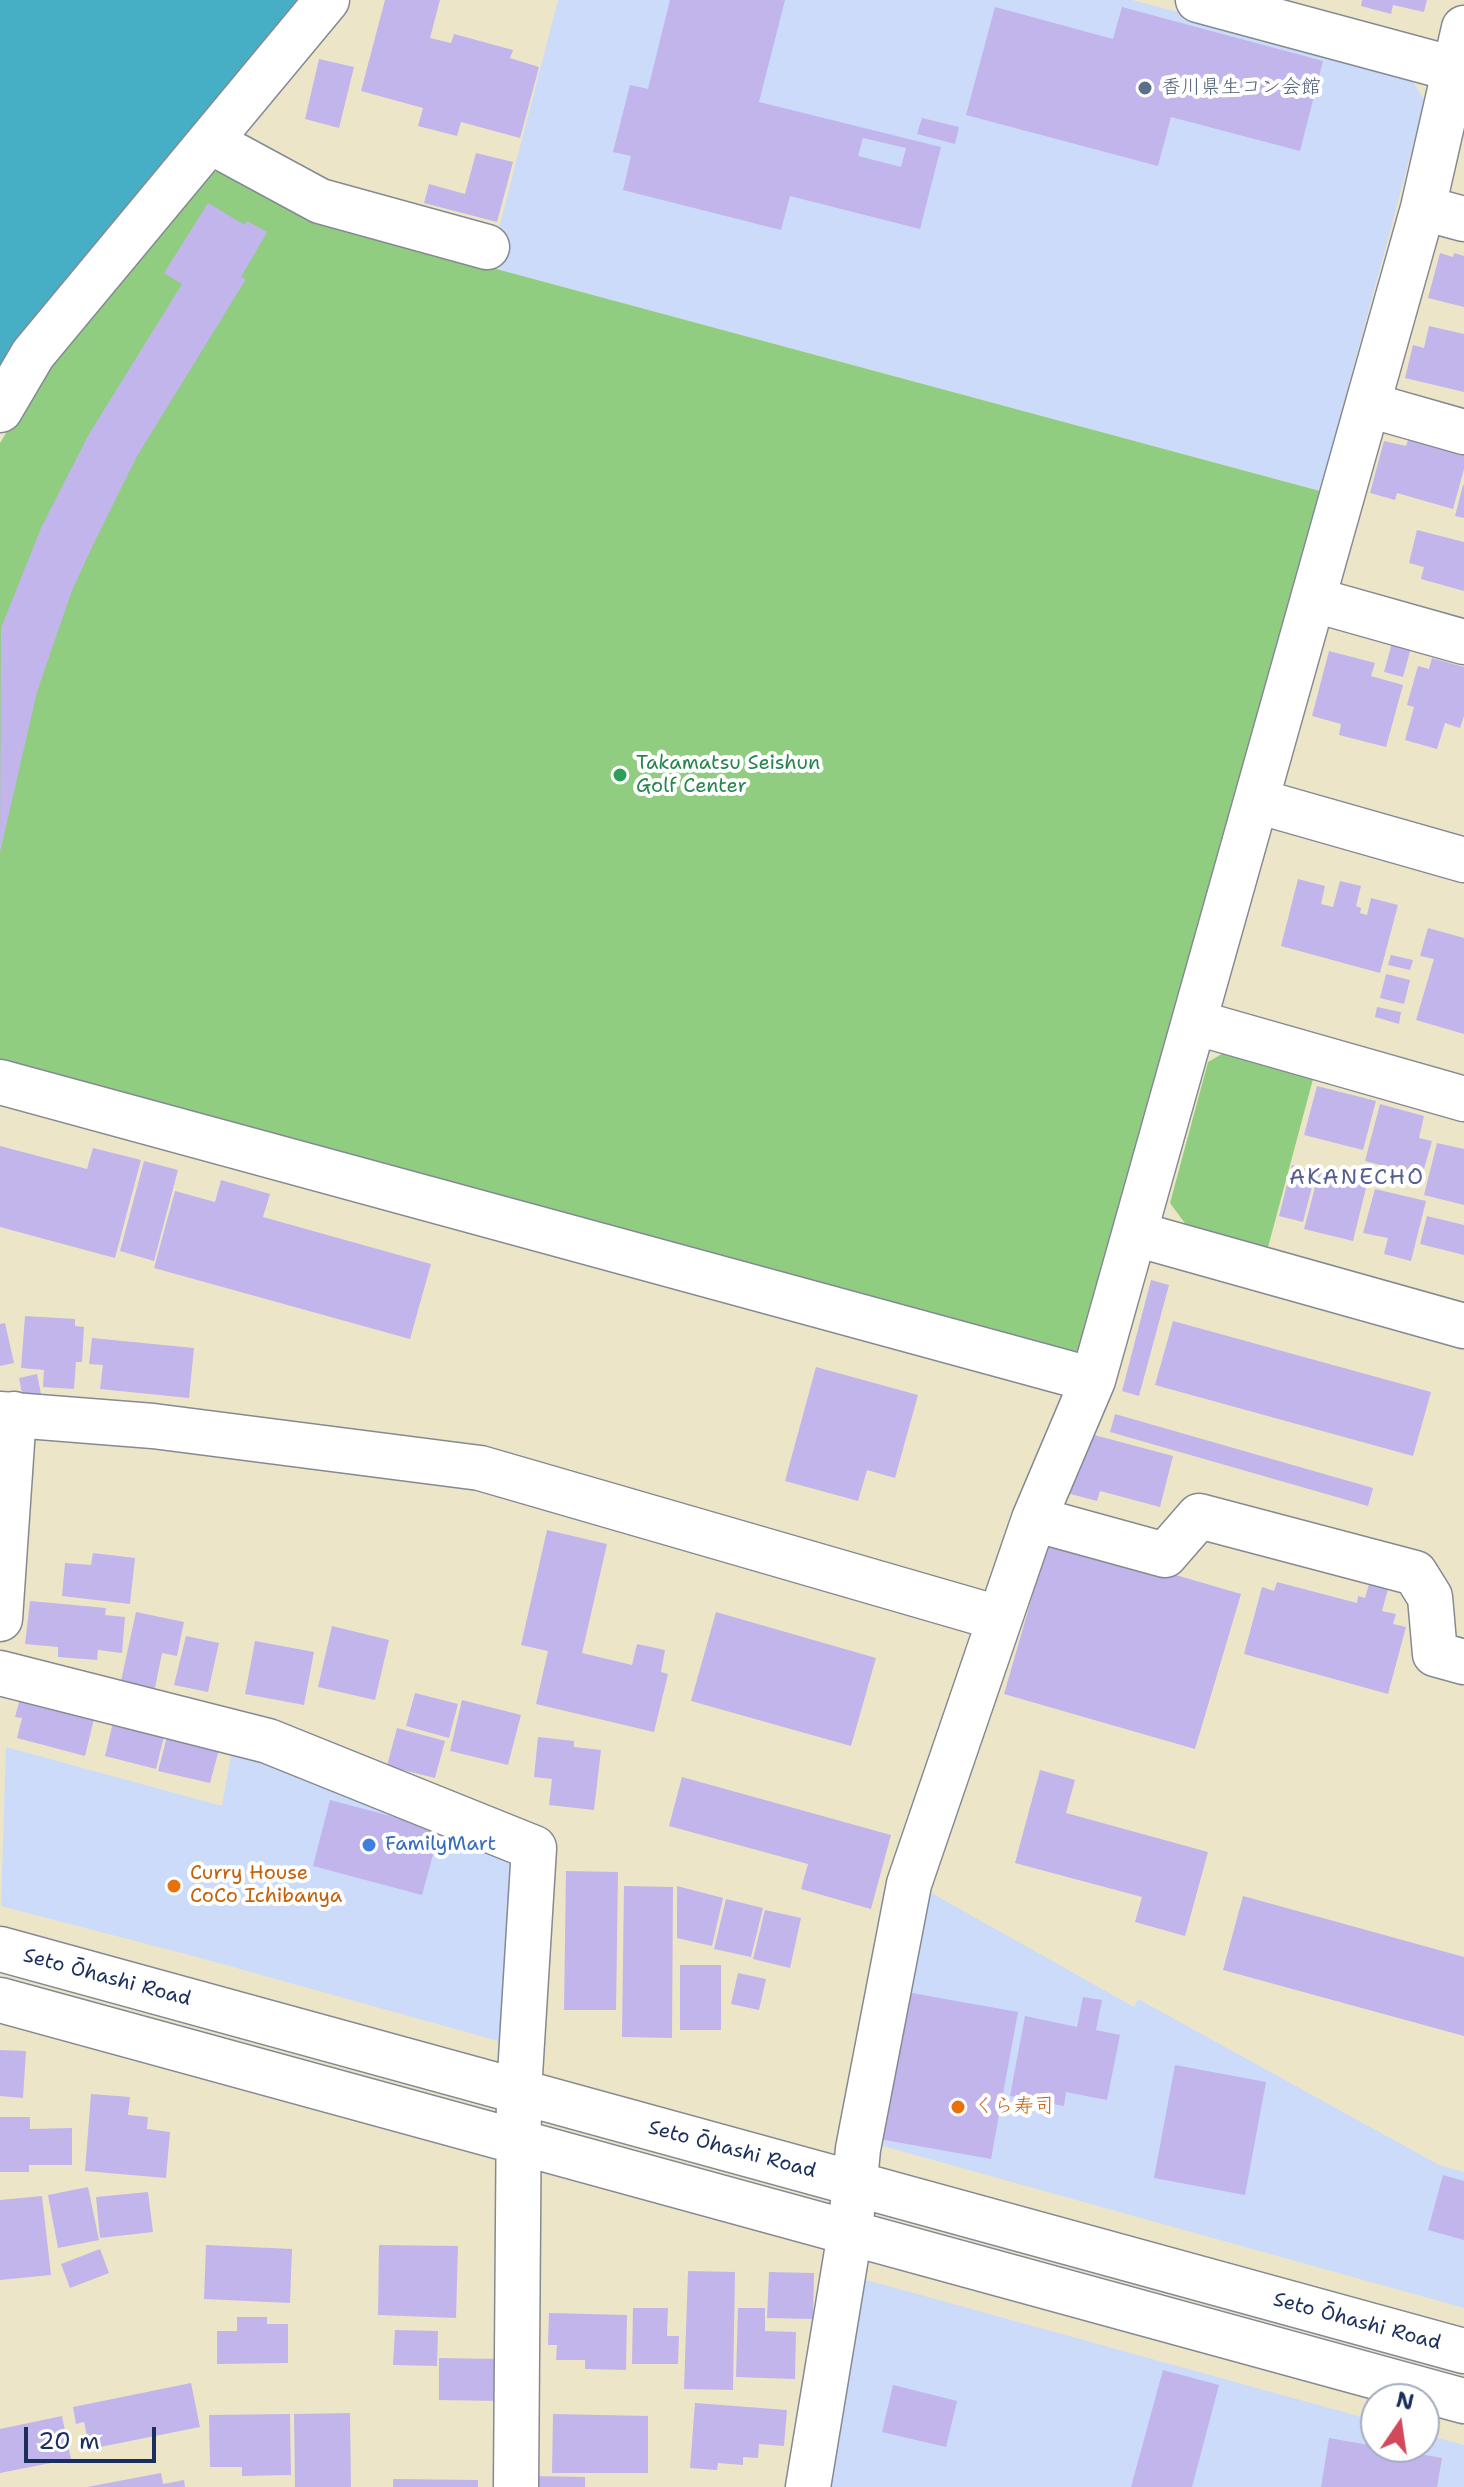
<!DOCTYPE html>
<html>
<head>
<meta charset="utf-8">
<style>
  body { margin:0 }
  #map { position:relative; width:1464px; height:2487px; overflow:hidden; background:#ede5c8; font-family:"Shantell Sans",sans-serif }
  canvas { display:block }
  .north { position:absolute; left:1360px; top:2383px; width:80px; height:80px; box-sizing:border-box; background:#fff; border:2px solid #a4acbf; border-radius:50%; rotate:13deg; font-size:22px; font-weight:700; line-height:32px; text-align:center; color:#1b2f5e }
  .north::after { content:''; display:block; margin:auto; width:28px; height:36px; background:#d1495b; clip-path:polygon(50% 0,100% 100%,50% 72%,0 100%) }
  .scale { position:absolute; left:24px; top:2427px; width:132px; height:36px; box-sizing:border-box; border:4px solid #1b2f5e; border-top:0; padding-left:10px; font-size:24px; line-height:28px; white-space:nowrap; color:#1b2f5e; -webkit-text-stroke:6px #fff; paint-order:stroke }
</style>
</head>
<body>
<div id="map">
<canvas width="1464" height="2487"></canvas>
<div class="north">N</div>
<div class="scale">20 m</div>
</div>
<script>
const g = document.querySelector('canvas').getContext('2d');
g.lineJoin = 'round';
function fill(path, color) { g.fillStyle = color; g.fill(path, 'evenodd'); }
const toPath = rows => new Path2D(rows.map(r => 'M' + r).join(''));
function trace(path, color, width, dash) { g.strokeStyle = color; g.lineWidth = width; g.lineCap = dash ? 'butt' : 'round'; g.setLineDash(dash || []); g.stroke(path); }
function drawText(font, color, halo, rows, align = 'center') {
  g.font = font + ' "Shantell Sans","Klee One",sans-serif'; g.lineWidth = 8; g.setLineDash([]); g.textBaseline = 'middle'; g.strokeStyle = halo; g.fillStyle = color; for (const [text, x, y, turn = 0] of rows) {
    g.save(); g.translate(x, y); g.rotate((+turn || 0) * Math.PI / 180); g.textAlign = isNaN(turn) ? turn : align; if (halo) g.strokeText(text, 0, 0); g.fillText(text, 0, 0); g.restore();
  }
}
fill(toPath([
  [558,0,1132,0,1407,72,1425,101,1320,491,489,267],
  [233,1743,513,1848,509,2044,197,1957,1,1906,6,1747,222,1806],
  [919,1886,1134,2007,1138,1999,1439,2165,1464,2172,1464,2308,872,2143],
  [852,2276,1376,2421,1376,2447,1424,2447,1424,2434,1464,2445,1464,2487,818,2487]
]), '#cbdbf9');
fill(toPath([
  [214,172,223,172,489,267,1320,491,1075,1362,0,1059,0,443,51,359,206,177],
  [1234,1047,1316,1068,1267,1251,1190,1230,1170,1203,1208,1062]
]), '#91cd81');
fill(toPath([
  [0,0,297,0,236,82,0,377]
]), '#46afc5');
fill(toPath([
  [385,0,440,0,430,38,451,43,454,34,513,50,510,58,539,67,520,138,461,122,457,136,418,126,423,108,361,91],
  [670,0,785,0,759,102,941,147,920,229,790,196,781,230,623,190,631,156,613,152,630,85,648,89],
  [863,138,906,148,901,167,858,156],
  [1362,0,1427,0,1424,12,1393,5,1391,14,1361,6],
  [995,7,1113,39,1122,7,1323,61,1300,151,1171,117,1158,166,966,115],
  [319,59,354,67,339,128,305,119],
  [922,118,959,127,955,144,917,134],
  [476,153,513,162,497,222,424,203,429,184,465,194],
  [208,203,245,225,247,221,267,232,241,277,246,279,137,456,92,547,71,593,37,692,0,852,1,628,41,528,89,434,182,284,164,273],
  [1440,253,1453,257,1454,253,1464,256,1464,307,1428,298],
  [1429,326,1464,334,1464,392,1405,378,1413,345,1424,348],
  [1408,440,1464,455,1464,469,1453,509,1397,493,1395,500,1370,493,1384,441,1406,446],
  [1463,485,1464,485,1464,518,1455,516],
  [1417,530,1464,542,1464,591,1421,579,1424,567,1409,563],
  [1393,639,1412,644,1403,677,1384,672],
  [1329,651,1375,663,1371,676,1403,685,1386,747,1339,735,1341,724,1312,716],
  [1432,658,1464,667,1464,716,1460,728,1445,723,1437,749,1405,740,1414,707,1407,705,1418,666,1429,669],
  [1298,879,1325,886,1321,904,1333,907,1340,881,1361,886,1356,906,1361,908,1360,913,1367,915,1371,898,1398,905,1380,973,1281,946],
  [1428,928,1464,938,1464,1034,1416,1020,1434,959,1420,956],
  [1391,955,1413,960,1410,970,1388,965],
  [1386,974,1410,980,1404,1004,1380,998],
  [1377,1007,1401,1012,1399,1024,1375,1017],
  [1317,1086,1376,1101,1363,1150,1304,1135],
  [1380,1104,1424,1116,1419,1138,1432,1141,1422,1176,1365,1161],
  [1437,1143,1464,1149,1464,1205,1424,1195],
  [0,1146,87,1169,93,1148,141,1160,115,1258,0,1227],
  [144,1161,178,1170,154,1261,120,1251],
  [1292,1165,1316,1171,1303,1222,1279,1216],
  [1319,1172,1367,1184,1353,1241,1304,1229],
  [221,1180,270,1194,263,1217,431,1264,410,1339,154,1268,175,1191,215,1202],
  [1375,1189,1426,1201,1411,1261,1384,1254,1388,1238,1363,1233],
  [1427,1216,1464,1225,1464,1255,1420,1244],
  [1151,1280,1169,1285,1139,1396,1122,1391],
  [25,1316,75,1319,75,1326,84,1327,82,1362,76,1362,74,1389,43,1387,44,1370,21,1368],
  [1173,1321,1431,1392,1413,1456,1155,1385],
  [5,1323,14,1363,0,1366,0,1324],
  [92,1338,194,1348,189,1398,100,1389,103,1365,89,1364],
  [816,1367,918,1395,895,1478,867,1470,858,1501,785,1481],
  [37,1374,42,1399,24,1403,19,1378],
  [1115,1414,1373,1488,1368,1506,1110,1432],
  [1083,1432,1173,1456,1160,1507,1100,1491,1097,1501,1067,1493],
  [547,1530,607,1544,582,1653,632,1665,637,1644,665,1650,661,1672,668,1674,654,1732,536,1704,548,1651,521,1645],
  [1049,1538,1241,1594,1195,1749,1004,1694],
  [93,1553,135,1558,130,1604,62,1596,65,1563,91,1565],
  [1277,1582,1357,1603,1358,1596,1365,1598,1369,1584,1388,1589,1382,1611,1396,1614,1393,1624,1406,1627,1388,1694,1244,1654,1262,1587,1274,1591],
  [30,1601,106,1608,105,1615,125,1617,122,1653,98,1650,97,1660,58,1657,58,1647,25,1644],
  [136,1612,184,1622,177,1656,162,1653,155,1688,121,1681],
  [716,1612,876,1658,851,1746,691,1701],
  [332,1626,389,1640,375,1700,318,1687],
  [186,1636,219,1643,208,1692,174,1685],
  [255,1641,314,1652,304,1705,245,1694],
  [22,1691,96,1711,85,1756,17,1738,22,1718,15,1717],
  [415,1693,458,1704,449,1738,406,1726],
  [462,1700,521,1715,508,1765,450,1751],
  [115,1714,166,1728,156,1769,105,1756],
  [397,1728,445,1741,435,1778,387,1766],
  [169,1729,221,1742,210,1783,158,1771],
  [538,1737,574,1741,574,1747,601,1750,594,1810,549,1805,552,1779,534,1777],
  [1040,1770,1075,1780,1066,1813,1208,1852,1185,1936,1135,1922,1142,1897,1015,1863],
  [682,1777,891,1835,871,1909,801,1889,808,1864,669,1826],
  [330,1800,440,1829,422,1895,313,1866],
  [566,1871,618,1872,616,2010,564,2010],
  [624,1886,673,1887,672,2038,622,2037],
  [677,1886,723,1898,712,1946,677,1938],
  [1243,1896,1464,1957,1464,2036,1223,1970],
  [726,1899,763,1908,751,1957,714,1949],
  [765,1910,801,1918,790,1968,753,1959],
  [680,1965,721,1965,721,2030,680,2030],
  [738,1973,766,1979,759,2010,731,2004],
  [906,1992,1018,2012,991,2159,879,2139],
  [1083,1997,1102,2000,1096,2030,1120,2035,1107,2100,1066,2092,1064,2106,1010,2096,1025,2016,1077,2027],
  [0,2050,26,2051,23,2098,0,2096],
  [1175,2065,1266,2082,1245,2195,1154,2178],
  [91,2094,130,2097,128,2115,148,2117,147,2129,170,2132,166,2178,85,2171],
  [0,2117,30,2117,30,2129,72,2128,72,2165,29,2165,29,2172,0,2172],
  [1443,2175,1464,2181,1464,2240,1428,2230],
  [88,2187,99,2240,58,2248,48,2195],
  [148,2192,153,2232,100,2238,96,2197],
  [42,2196,51,2275,0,2280,0,2200],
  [206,2245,292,2249,290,2303,204,2299],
  [379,2245,458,2246,456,2318,378,2315],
  [100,2249,109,2273,70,2288,61,2264],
  [688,2271,735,2272,733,2390,684,2389],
  [769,2272,814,2273,813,2319,767,2318],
  [633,2308,668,2308,667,2336,679,2336,678,2364,632,2364],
  [738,2308,765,2308,765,2331,796,2332,795,2379,736,2377],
  [549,2313,627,2315,626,2370,585,2369,585,2360,556,2360,557,2345,548,2345],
  [237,2317,267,2317,267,2324,288,2324,288,2363,217,2364,217,2331,237,2331],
  [395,2330,438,2331,437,2366,393,2365],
  [439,2358,500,2359,500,2401,439,2400],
  [1163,2370,1219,2385,1192,2487,1131,2487],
  [191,2383,200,2427,90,2449,84,2422,76,2424,73,2407],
  [893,2385,957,2401,946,2447,882,2432],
  [695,2403,787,2410,784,2446,759,2444,758,2458,743,2457,743,2465,718,2463,717,2470,690,2468],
  [350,2413,351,2487,295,2487,294,2414],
  [290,2414,291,2475,242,2476,242,2467,210,2467,209,2415],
  [553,2414,648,2416,648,2473,552,2473],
  [62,2416,71,2459,0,2473,0,2429],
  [1329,2438,1442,2458,1437,2487,1321,2487],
  [161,2473,163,2484,184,2480,185,2487,87,2487],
  [532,2476,585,2477,585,2487,532,2487],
  [393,2479,478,2480,478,2487,393,2487]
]), '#c2b5ec');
const minor = toPath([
  [1198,0,1454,69],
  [211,142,320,201,487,247],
  [1423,208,1464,219],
  [1369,405,1464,432],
  [0,410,33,354,327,0],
  [1315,600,1464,642],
  [1257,801,1464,860],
  [1194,1022,1464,1099],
  [0,1082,1093,1380],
  [1136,1234,1464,1326],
  [0,1414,153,1426,480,1468,998,1618],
  [1034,1519,1165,1555,1199,1516,1415,1573,1430,1597,1435,1654,1464,1662],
  [0,1619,14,1414],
  [0,1673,268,1741,534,1848,519,2091,516,2487],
  [0,1949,1464,2351],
  [0,2000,1464,2401],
  [808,2487,850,2233,858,2149,909,1884,1034,1519,1093,1380,1423,208,1464,28]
]);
trace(minor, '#848a93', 47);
trace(minor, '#fff', 44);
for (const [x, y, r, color] of [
  [1145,88,8,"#5c6f8a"],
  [620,775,8,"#2e9e5b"],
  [369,1845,8,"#3f7fe0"],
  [174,1886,8,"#e8710a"],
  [958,2107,8,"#e8710a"]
]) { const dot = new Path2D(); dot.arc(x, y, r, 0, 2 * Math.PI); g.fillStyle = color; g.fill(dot); trace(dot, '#fff', 3); }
drawText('20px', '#4e5e75', '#fff', [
  ["香川県生コン会館",1161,88]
], 'left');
drawText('20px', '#27864d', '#fff', [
  ["Takamatsu Seishun",636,764],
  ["Golf Center",636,787]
], 'left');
drawText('20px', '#366cbe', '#fff', [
  ["FamilyMart",385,1845]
], 'left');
drawText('20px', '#c56008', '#fff', [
  ["Curry House",190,1874],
  ["CoCo Ichibanya",190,1897],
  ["くら寿司",974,2107]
], 'left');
drawText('20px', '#1b2f5e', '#fff', [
  ["Seto Ōhashi Road",107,1978,15],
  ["Seto Ōhashi Road",732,2150,15],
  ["Seto Ōhashi Road",1357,2322,15]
]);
g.letterSpacing = '2px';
drawText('22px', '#555e90', '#fff', [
  ["AKANECHO",1357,1178]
]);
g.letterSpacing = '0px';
</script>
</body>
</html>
